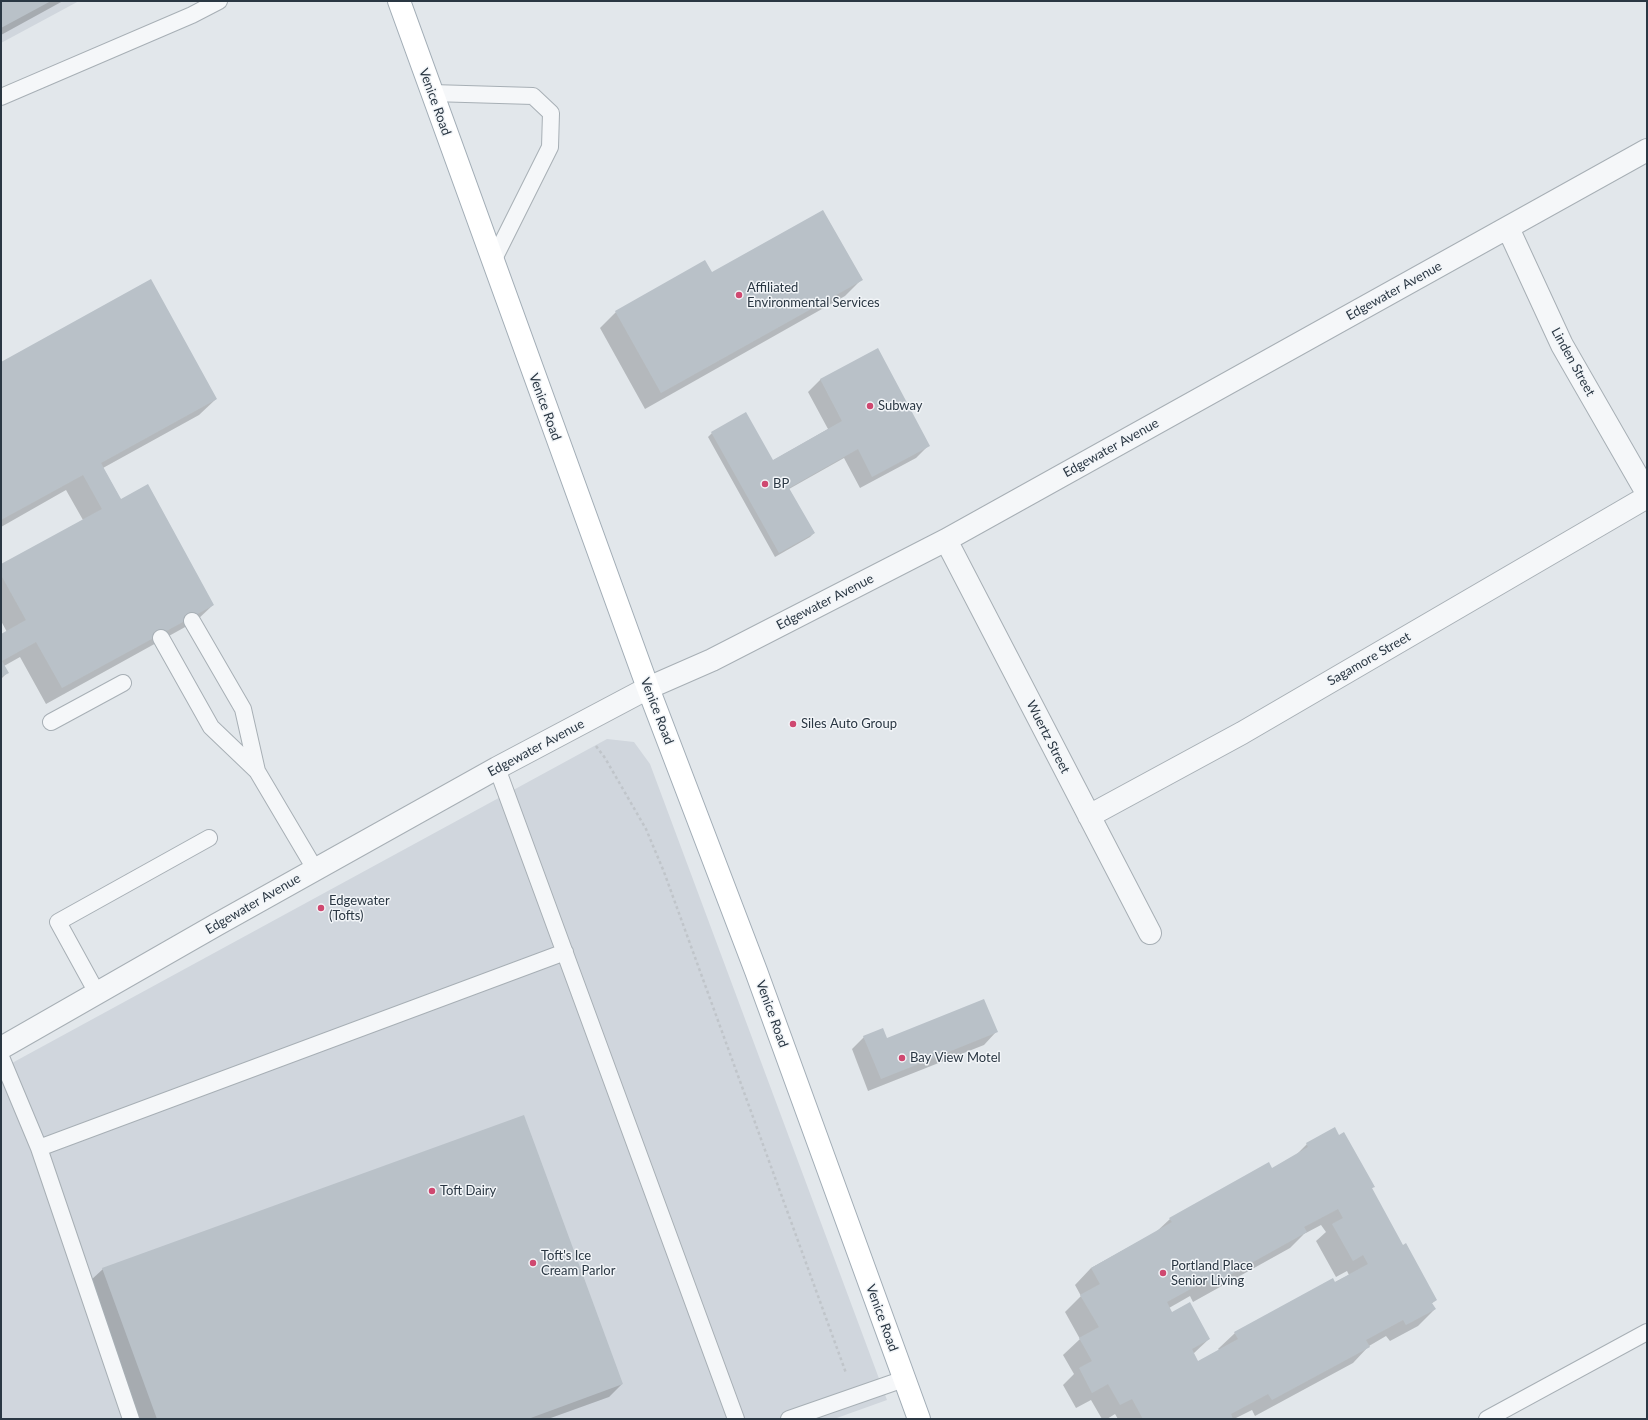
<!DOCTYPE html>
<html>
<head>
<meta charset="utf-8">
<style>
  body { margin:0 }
  #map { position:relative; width:1648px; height:1420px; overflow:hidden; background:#e2e7eb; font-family:Lato,sans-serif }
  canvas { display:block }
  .frame { position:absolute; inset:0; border:2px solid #2a3743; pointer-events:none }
</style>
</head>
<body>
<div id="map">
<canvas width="1648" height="1420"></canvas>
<div class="frame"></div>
</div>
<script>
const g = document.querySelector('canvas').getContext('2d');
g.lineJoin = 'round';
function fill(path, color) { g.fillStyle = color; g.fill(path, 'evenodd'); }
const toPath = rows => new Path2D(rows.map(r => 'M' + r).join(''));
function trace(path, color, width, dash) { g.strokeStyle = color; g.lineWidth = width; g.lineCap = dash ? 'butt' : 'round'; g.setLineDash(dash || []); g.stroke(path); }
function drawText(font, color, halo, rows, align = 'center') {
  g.font = font + ' Lato,sans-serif'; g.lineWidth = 3; g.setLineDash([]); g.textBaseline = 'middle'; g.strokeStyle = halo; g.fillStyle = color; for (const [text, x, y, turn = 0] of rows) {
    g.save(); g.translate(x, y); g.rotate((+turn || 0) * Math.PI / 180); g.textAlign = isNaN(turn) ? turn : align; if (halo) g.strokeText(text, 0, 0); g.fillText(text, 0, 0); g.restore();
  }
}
fill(toPath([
  [1,1,79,1,1,43],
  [607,739,634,742,650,764,887,1400,834,1419,1,1419,1,1069]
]), '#d0d6dd');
fill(toPath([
  [1,1,63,1,1,35],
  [861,280,845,296,645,409,600,328,616,312],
  [1,363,216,399,199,415,103,468,121,500,213,605,196,621,46,704,20,657,4,666,7,673,1,679,1,635,7,632,1,621,1,565,83,520,66,490,1,527],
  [821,379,928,446,916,458,860,488,844,458,789,489,814,533,810,537,775,557,708,437,712,433,772,461,828,429,808,392],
  [996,1032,984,1045,868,1091,852,1049,864,1037,887,1039],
  [1307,1144,1373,1187,1371,1189,1402,1246,1436,1300,1431,1304,1435,1309,1418,1326,1390,1341,1386,1336,1369,1346,1353,1363,1255,1416,1252,1410,1234,1419,1118,1419,1115,1414,1107,1419,1102,1419,1091,1400,1076,1408,1063,1385,1074,1374,1063,1355,1080,1339,1065,1312,1081,1296,1075,1285,1091,1268,1156,1232,1170,1219,1272,1169,1295,1156],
  [1321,1225,1326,1232,1316,1241,1336,1277,1347,1271,1349,1275,1235,1333,1218,1349,1219,1350,1198,1362,1193,1354,1209,1339,1172,1313,1169,1308,1190,1296,1193,1302,1290,1248,1304,1234],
  [103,1269,622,1384,609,1397,548,1419,140,1419,90,1281]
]), '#0003');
fill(toPath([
  [1,1,51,1,1,28],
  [823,210,863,280,661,393,615,311,705,260,712,272],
  [151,279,217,399,101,463,121,499,148,484,214,605,62,688,36,642,2,661,9,673,1,677,1,634,26,620,1,575,1,564,102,509,83,475,1,520,1,362],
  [878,348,930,446,872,477,858,449,789,488,815,533,779,553,711,432,746,412,773,460,842,421,820,379],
  [984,999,998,1032,881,1079,863,1036,883,1028,887,1038],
  [524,1115,623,1384,528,1419,157,1419,102,1268],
  [1335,1127,1339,1135,1344,1132,1375,1187,1372,1188,1403,1245,1406,1243,1437,1300,1432,1303,1436,1309,1406,1325,1403,1320,1366,1340,1370,1347,1272,1400,1268,1394,1231,1414,1233,1419,1143,1419,1132,1399,1120,1405,1108,1384,1092,1393,1079,1368,1092,1361,1079,1338,1099,1327,1080,1295,1100,1284,1091,1268,1172,1222,1169,1218,1269,1162,1272,1168,1308,1147,1306,1143],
  [1338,1209,1343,1218,1332,1224,1353,1261,1363,1255,1368,1264,1335,1282,1333,1278,1234,1332,1238,1339,1198,1361,1192,1349,1210,1339,1190,1302,1172,1312,1167,1302,1207,1280,1210,1286,1307,1232,1304,1227]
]), '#b9c1c8');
const lane = toPath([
  [432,93,533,96,551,113,550,147,493,261],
  [1,97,192,15,219,1],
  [161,638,211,727,257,771,243,709,192,621],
  [51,722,123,683],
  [497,768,736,1419],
  [257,771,315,869],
  [97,993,58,922,209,838],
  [1,1057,39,1148,131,1419],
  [39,1148,565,952],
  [789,1419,904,1379],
  [1487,1419,1647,1332]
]);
const street = toPath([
  [1508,228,1562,345,1647,493],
  [946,540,1150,933],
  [1089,816,1242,733,1647,497],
  [1,1048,216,925,497,768,648,688,712,660,946,540,1647,150]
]);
const primary = toPath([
  [399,1,648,688,756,971,919,1419]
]);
trace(lane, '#a7afb5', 18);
trace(street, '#a7afb5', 24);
trace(primary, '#a2adb6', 24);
trace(toPath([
  [596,746,605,758,646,829,664,872,846,1373]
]), '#c0c5ca', 2.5, [3, 3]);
trace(lane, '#f5f7f9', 16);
trace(street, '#f5f7f9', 22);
trace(primary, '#fff', 22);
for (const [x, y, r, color] of [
  [739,295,4,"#cf4870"],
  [870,406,4,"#cf4870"],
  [765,484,4,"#cf4870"],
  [793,724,4,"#cf4870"],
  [321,908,4,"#cf4870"],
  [902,1058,4,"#cf4870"],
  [432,1191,4,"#cf4870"],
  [533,1263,4,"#cf4870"],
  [1163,1273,4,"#cf4870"]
]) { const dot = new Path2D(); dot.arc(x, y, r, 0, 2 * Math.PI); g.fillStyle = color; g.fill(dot); trace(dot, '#f2f5f8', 1.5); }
drawText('13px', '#2a3743', '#f2f5f8', [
  ["Venice Road",435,102,70],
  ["Edgewater Avenue",1394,291,-29],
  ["Linden Street",1573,362,61],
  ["Venice Road",545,407,70],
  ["Edgewater Avenue",1111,448,-29],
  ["Edgewater Avenue",825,602,-27],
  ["Sagamore Street",1369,659,-30],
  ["Venice Road",657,711,69],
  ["Wuertz Street",1048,737,63],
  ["Edgewater Avenue",536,748,-28],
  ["Edgewater Avenue",253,904,-30],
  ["Venice Road",772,1014,70],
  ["Venice Road",882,1318,70]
]);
drawText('13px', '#2a3743', '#f2f5f8', [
  ["Affiliated",747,288],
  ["Environmental Services",747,303],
  ["Subway",878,406],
  ["BP",773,484],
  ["Siles Auto Group",801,724],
  ["Edgewater",329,901],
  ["(Tofts)",329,916],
  ["Bay View Motel",910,1058],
  ["Toft Dairy",440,1191],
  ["Toft's Ice",541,1256],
  ["Cream Parlor",541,1271],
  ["Portland Place",1171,1266],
  ["Senior Living",1171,1281]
], 'left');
</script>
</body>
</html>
